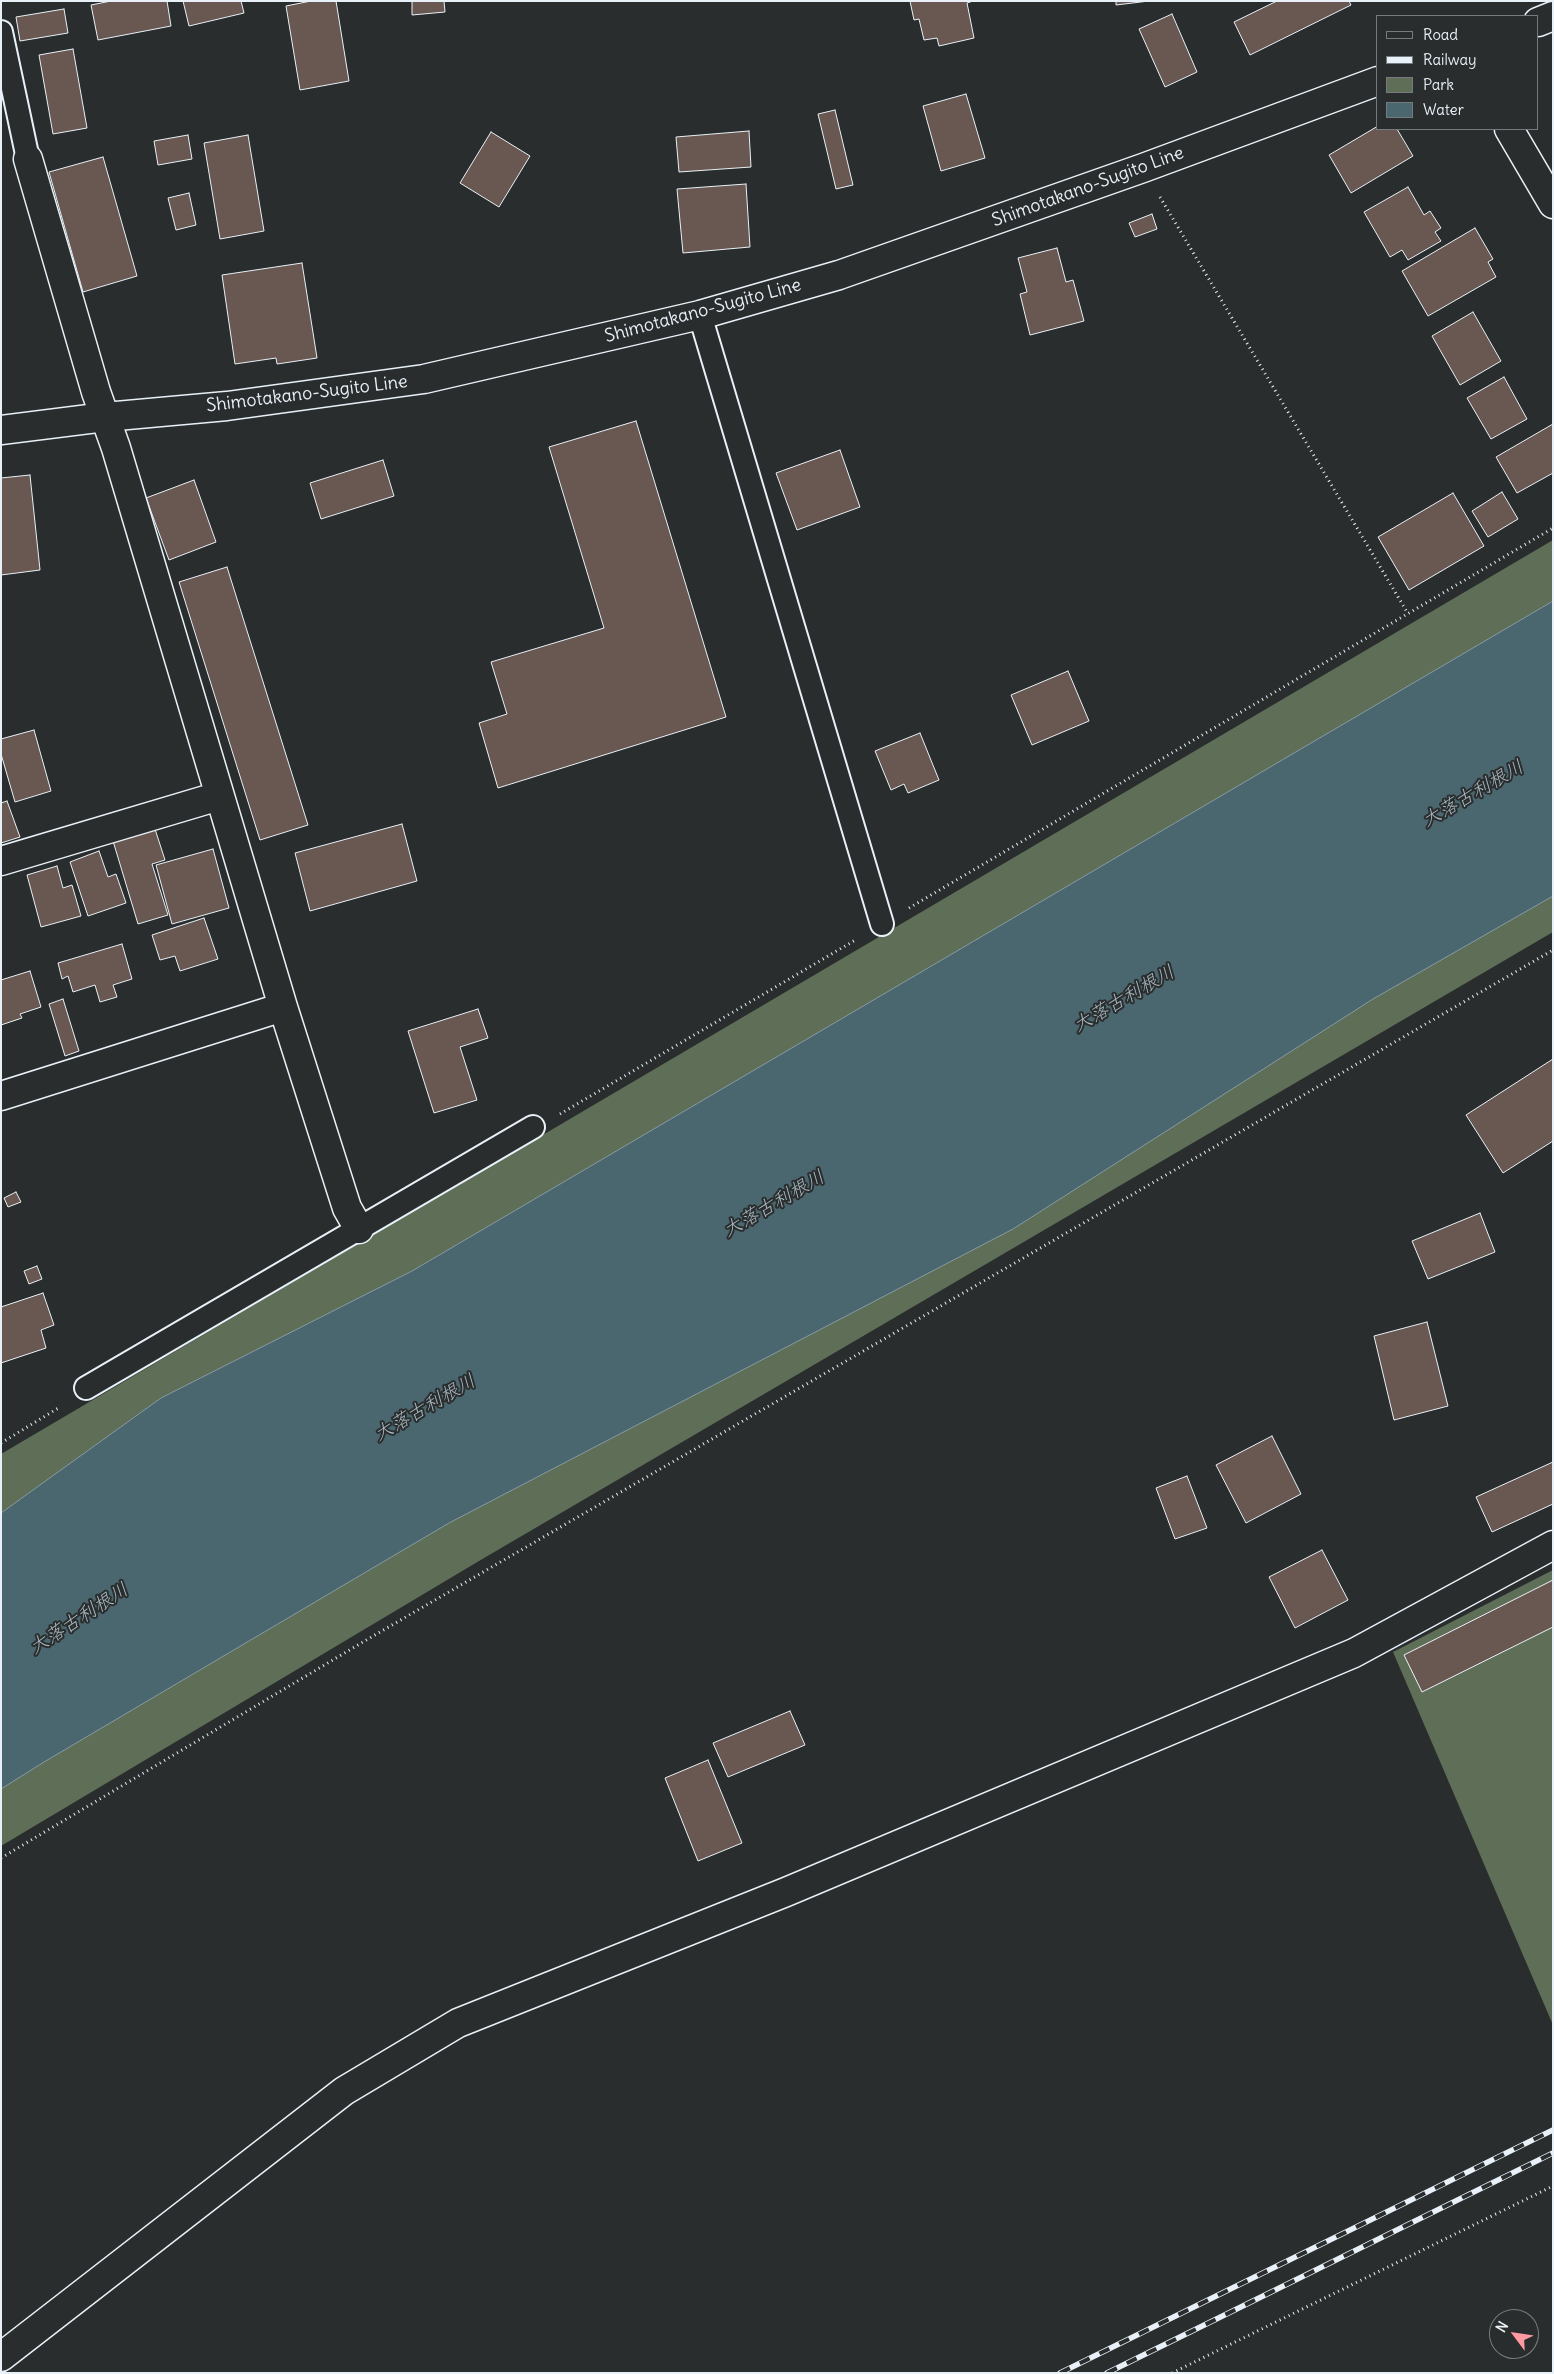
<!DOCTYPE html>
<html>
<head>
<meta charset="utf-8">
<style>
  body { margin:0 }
  #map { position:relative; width:1554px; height:2374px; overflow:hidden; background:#2a2d2e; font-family:Delius,sans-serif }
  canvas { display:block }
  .frame { position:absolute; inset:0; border:2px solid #e8f1f8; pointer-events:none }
  .legend { position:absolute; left:1376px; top:15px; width:162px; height:115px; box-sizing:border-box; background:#2a2d2e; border:1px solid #767b7f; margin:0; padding:6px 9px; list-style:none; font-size:15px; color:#e8f1f8 }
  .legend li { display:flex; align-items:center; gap:10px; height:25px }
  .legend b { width:25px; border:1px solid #767b7f }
  .north { position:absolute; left:1489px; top:2309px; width:50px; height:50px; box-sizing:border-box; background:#2a2d2e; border:1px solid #767b7f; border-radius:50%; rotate:301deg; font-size:14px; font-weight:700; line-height:20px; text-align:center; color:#e8f1f8 }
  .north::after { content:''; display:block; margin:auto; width:18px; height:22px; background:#ff9aa2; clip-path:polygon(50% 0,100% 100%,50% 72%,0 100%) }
</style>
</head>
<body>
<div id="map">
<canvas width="1554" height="2374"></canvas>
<div class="frame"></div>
<ul class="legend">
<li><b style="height:6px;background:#2a2d2e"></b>Road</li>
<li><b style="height:6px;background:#e8f1f8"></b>Railway</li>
<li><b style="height:14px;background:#5e6e57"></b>Park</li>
<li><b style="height:14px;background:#4a666e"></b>Water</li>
</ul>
<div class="north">N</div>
</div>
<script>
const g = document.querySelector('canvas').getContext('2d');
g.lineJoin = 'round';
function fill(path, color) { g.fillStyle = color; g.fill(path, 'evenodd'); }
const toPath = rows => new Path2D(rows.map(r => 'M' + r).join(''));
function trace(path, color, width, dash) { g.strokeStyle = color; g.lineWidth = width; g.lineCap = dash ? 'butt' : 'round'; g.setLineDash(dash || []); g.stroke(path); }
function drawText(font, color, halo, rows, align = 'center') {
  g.font = font + ' Delius,"Klee One",sans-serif'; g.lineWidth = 4; g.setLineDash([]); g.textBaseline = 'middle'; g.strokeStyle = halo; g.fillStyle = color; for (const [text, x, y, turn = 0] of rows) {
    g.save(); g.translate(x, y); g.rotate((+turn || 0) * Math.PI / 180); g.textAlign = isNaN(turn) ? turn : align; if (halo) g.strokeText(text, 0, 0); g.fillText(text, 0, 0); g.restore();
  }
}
fill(toPath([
  [1553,540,1553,601,412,1271,161,1398,1,1513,1,1454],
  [1553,896,1553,932,479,1561,1,1846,1,1789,44,1762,449,1523,1013,1229,1373,999],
  [1553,1570,1553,2025,1393,1652]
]), '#5e6e57');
const water = toPath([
  [1553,601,1553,896,1373,999,1013,1229,449,1523,44,1762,1,1789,1,1513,161,1398,412,1271,1553,601]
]);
fill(water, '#4a666e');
trace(water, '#899ea5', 1);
const building = toPath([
  [111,1,167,1,171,26,98,40,91,5,111,1],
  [183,1,241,1,244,13,189,26,183,1],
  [311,1,336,1,349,81,300,90,286,6,311,1],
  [412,1,444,1,445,12,412,15,412,1],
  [910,1,973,1,967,3,974,38,939,46,937,38,924,40,919,19,914,20,910,1],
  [1116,1,1149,1,1116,5,1116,1],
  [1277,1,1349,1,1351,5,1250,55,1234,22,1277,1],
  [64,9,68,33,20,41,16,17,64,9],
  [1172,14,1197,72,1165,87,1139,29,1172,14],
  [73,49,87,128,53,134,39,55,73,49],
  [966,94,985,158,941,171,923,106,966,94],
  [835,110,853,185,836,189,818,114,835,110],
  [1378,126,1378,129,1397,129,1413,156,1351,193,1329,155,1378,126],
  [749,131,751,167,679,172,676,137,749,131],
  [491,132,530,156,499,207,460,183,491,132],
  [188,135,192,159,158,165,154,141,188,135],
  [248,135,264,231,220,239,204,143,248,135],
  [103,157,137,276,83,292,49,172,103,157],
  [746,184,750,247,683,253,677,189,746,184],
  [1408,187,1424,215,1430,211,1441,228,1435,232,1441,241,1408,260,1402,250,1390,257,1364,212,1408,187],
  [189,193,196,225,176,230,168,198,189,193],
  [1152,214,1157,229,1135,237,1129,223,1152,214],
  [1475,228,1493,259,1488,262,1496,277,1428,316,1402,271,1475,228],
  [1057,248,1066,282,1073,280,1084,321,1030,335,1020,294,1027,292,1018,258,1057,248],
  [302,263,317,358,277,364,276,358,235,364,222,275,302,263],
  [1473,312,1501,361,1460,385,1432,336,1473,312],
  [1504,377,1527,419,1491,439,1467,398,1504,377],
  [636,421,726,717,498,788,479,723,507,714,491,662,604,628,549,447,636,421],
  [1553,424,1553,473,1517,493,1496,457,1553,424],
  [840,450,860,507,797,530,776,473,840,450],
  [383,460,394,496,321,519,310,483,383,460],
  [30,475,40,570,1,575,1,478,30,475],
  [194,480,216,542,169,560,146,498,194,480],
  [1502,492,1518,519,1488,537,1472,511,1502,492],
  [1453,493,1484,546,1409,590,1378,537,1453,493],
  [227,567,308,825,260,840,179,582,227,567],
  [1068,671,1089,721,1032,745,1011,695,1068,671],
  [34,730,51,791,15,802,1,754,1,739,34,730],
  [920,733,939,780,908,793,904,784,891,790,875,751,920,733],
  [7,801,20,837,1,843,1,803,7,801],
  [402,824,417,881,310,911,295,853,402,824],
  [155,829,165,860,152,864,168,915,138,924,113,841,155,829],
  [213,849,229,908,172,924,156,865,213,849],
  [99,851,108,877,116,874,126,903,88,916,70,862,99,851],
  [57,866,63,888,72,885,81,916,41,927,27,875,57,866],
  [204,918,218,959,180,971,175,956,160,960,152,935,204,918],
  [122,944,132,979,113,985,117,997,100,1002,95,985,73,992,68,976,62,979,58,963,122,944],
  [30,971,41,1007,20,1014,22,1018,1,1025,1,980,30,971],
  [63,999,79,1051,65,1056,49,1004,63,999],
  [478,1009,488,1038,460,1047,477,1100,434,1113,408,1031,478,1009],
  [1553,1059,1553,1141,1503,1173,1466,1115,1553,1059],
  [16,1192,21,1202,8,1207,4,1198,16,1192],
  [1480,1213,1495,1252,1428,1279,1412,1241,1480,1213],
  [37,1266,42,1279,29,1284,24,1271,37,1266],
  [43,1293,54,1325,41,1330,46,1348,1,1363,1,1307,43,1293],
  [1427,1322,1448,1406,1394,1420,1374,1336,1427,1322],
  [1272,1436,1301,1494,1246,1523,1216,1465,1272,1436],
  [1553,1462,1553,1504,1492,1532,1476,1497,1553,1462],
  [1187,1476,1207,1528,1175,1539,1156,1488,1187,1476],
  [1322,1550,1348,1600,1295,1628,1269,1577,1322,1550],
  [1553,1580,1553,1627,1422,1692,1404,1655,1553,1580],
  [790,1711,805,1745,728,1777,713,1743,790,1711],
  [708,1760,742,1843,698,1861,665,1778,708,1760]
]);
fill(building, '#695851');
trace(building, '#e8f1f8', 1);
const service = toPath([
  [1,32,28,159],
  [700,315,882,924],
  [86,1388,533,1127]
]);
const minor = toPath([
  [1509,129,1553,204],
  [28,159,96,392,116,448,283,1007,347,1208,359,1229],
  [1,861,219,796],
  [1,1096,283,1007],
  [1,2357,344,2091,458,2023,786,1892,1354,1653,1553,1545]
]);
const secondary = toPath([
  [1538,22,1553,16],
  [1,430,105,417,227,406,424,379,700,315,839,275,1143,168,1378,81]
]);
trace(service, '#e8f1f8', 26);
trace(minor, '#e8f1f8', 31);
trace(secondary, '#e8f1f8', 31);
trace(toPath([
  [1160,197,1407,612],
  [909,908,1553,528],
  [560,1114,857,939],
  [1,1443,60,1407],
  [1,1858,368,1639,1553,950],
  [1172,2373,1553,2186]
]), '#e8f1f8', 3, [1, 4]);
trace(service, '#2a2d2e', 22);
trace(minor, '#2a2d2e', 28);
trace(secondary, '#2a2d2e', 28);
const rail = toPath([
  [1060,2373,1553,2130],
  [1107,2373,1553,2153]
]);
trace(rail, '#e8f1f8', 5.5);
trace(rail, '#2a2d2e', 4, [11]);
drawText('18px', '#e8f1f8', '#2a2d2e', [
  ["Shimotakano-Sugito Line",1088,187,-20],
  ["Shimotakano-Sugito Line",703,311,-15],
  ["Shimotakano-Sugito Line",307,394,-7]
]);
drawText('italic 19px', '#a9b9c1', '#2a2d2e', [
  ["大落古利根川",1473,794,-30],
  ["大落古利根川",1124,999,-30],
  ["大落古利根川",774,1204,-30],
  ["大落古利根川",425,1408,-30],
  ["大落古利根川",79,1619,-33]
]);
</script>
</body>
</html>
